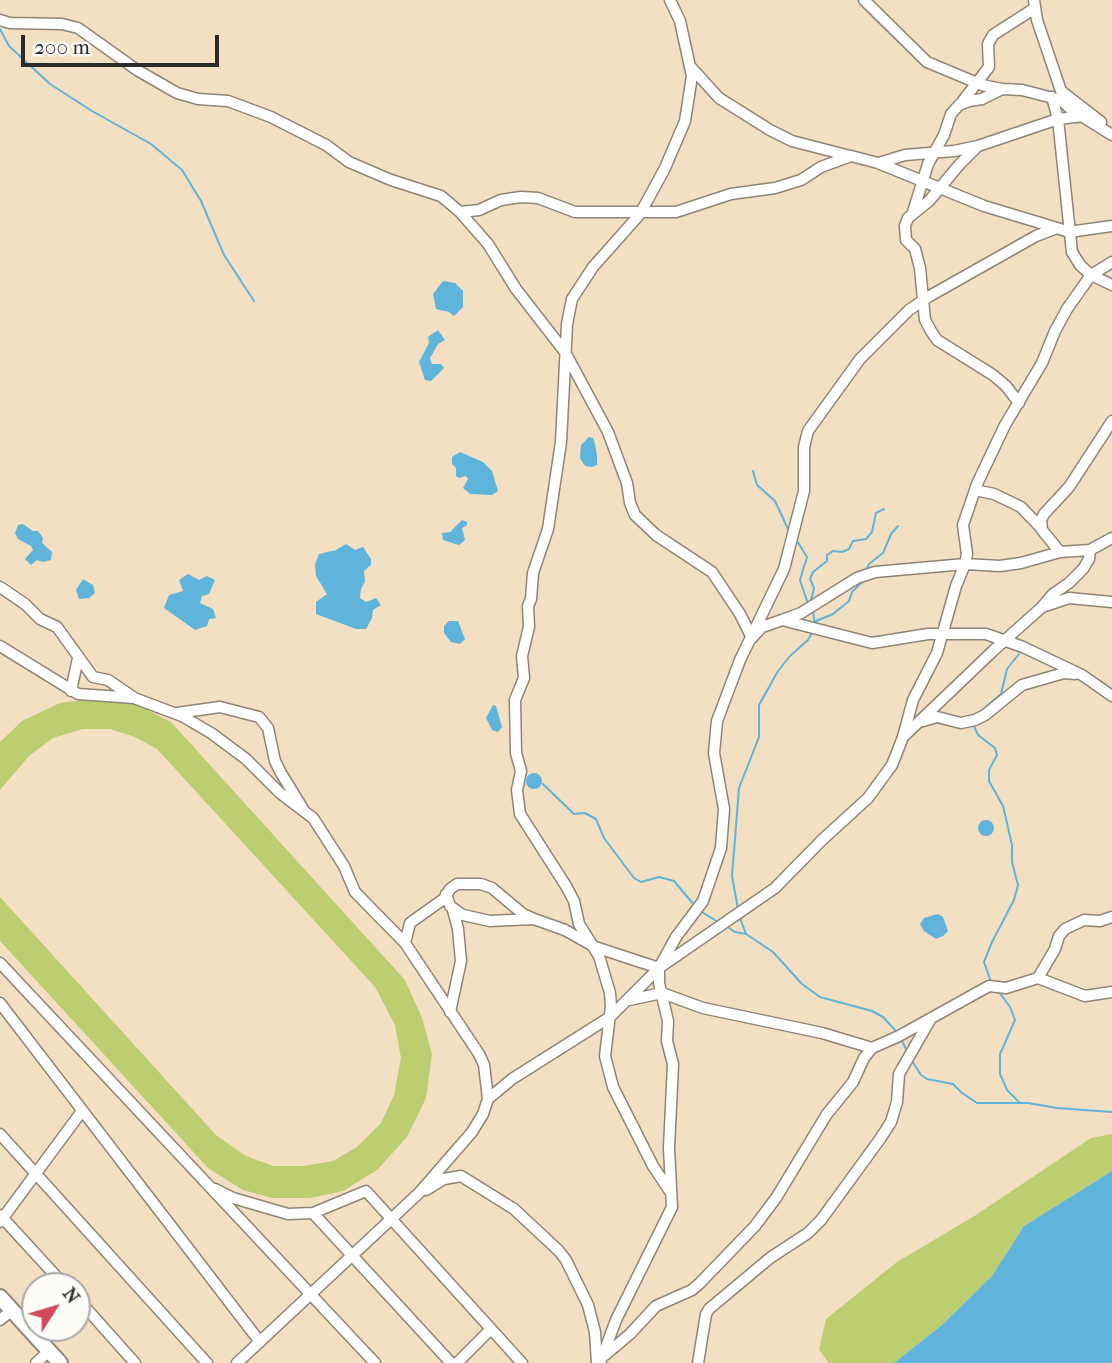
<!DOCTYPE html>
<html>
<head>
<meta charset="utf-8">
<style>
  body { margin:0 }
  #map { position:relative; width:1112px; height:1363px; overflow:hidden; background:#f3dfc2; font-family:"IM FELL French Canon",serif }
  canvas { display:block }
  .north { position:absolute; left:21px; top:1272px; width:70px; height:70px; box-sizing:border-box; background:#fdfcf7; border:2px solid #a9a8a5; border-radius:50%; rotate:53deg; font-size:19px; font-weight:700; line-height:28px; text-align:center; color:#2b2b2b }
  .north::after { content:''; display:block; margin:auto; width:24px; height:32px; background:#d1495b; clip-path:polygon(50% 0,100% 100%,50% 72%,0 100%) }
  .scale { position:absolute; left:21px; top:35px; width:198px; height:32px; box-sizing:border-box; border:4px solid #2b2b2b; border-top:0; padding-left:9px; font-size:21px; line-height:24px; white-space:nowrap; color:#2b2b2b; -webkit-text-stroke:5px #fdfcf7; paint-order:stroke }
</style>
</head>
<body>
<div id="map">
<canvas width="1112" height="1363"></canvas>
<div class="north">N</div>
<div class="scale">200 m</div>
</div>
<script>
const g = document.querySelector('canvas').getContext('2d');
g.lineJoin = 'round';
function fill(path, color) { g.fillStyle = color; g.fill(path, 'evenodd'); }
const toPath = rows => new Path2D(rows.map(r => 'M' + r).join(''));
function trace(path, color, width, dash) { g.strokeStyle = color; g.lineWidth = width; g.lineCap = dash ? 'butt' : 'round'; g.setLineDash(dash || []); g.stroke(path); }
fill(toPath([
  [101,698,136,704,171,722,405,980,422,1018,432,1054,426,1098,407,1137,377,1170,343,1191,310,1198,273,1198,243,1190,208,1168,0,941,0,897,216,1135,246,1156,273,1166,303,1166,333,1161,357,1147,381,1123,394,1095,401,1058,395,1025,375,987,157,749,135,737,110,729,83,729,53,738,29,756,0,790,0,742,22,721,60,703],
  [1112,1134,1112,1171,1024,1226,992,1276,942,1325,894,1363,829,1363,819,1350,826,1319,897,1262,976,1215,1091,1138]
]), '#bdce71');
fill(toPath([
  [443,281,455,283,463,291,463,307,454,316,449,312,436,309,433,294],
  [438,330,445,340,438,344,430,358,432,364,441,364,444,368,431,381,425,380,419,362,429,343,428,337],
  [589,437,593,438,595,444,597,456,597,465,592,467,585,466,580,458,581,445],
  [460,452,483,462,492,471,498,491,492,495,470,494,463,488,468,479,466,476,459,478,456,476,456,468,452,464,452,457],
  [462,520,467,522,467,525,462,528,465,540,459,545,443,540,442,533,450,532],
  [23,524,33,531,38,531,43,538,42,543,52,552,51,560,43,562,37,560,31,565,25,559,33,550,31,546,18,539,15,533,18,525],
  [346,544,355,550,363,547,371,559,371,565,364,571,365,581,361,589,360,598,366,602,376,598,381,605,373,610,372,618,366,629,356,629,316,614,316,602,327,594,316,576,315,564,319,554,336,550],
  [188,574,199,580,207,576,215,580,209,594,202,596,200,603,213,609,216,618,209,619,207,626,195,630,164,608,169,595,183,591,179,580],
  [83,579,93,585,95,593,89,598,79,599,76,590],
  [449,621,458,621,465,639,460,644,451,642,444,633,444,626],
  [493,705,496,706,502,727,498,732,492,730,486,718],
  '526 781a8 8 0 1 1 16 0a8 8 0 1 1-16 0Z',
  '978 828a8 8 0 1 1 16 0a8 8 0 1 1-16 0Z',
  [938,914,943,917,948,931,943,936,936,939,924,931,920,924,924,918],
  [1112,1171,1112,1363,894,1363,942,1325,992,1276,1024,1226]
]), '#5fb4db');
trace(toPath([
  [0,29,9,46,50,84,92,111,151,144,182,170,201,201,224,255,254,301],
  [753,471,757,485,775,501,789,531],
  [797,541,807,557,800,580,808,604],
  [865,572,869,564,883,553,891,534,898,526],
  [811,601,814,588,810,579,813,572,827,561,827,555,833,551,842,552,849,549,853,541,866,539,872,532,876,513,884,509],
  [813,611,815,626],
  [816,621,833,614,849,601,852,592,863,581],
  [980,712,1001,694,1007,669,1019,654],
  [973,724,978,735,995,748,997,755,989,770,989,781,1003,806,1012,845,1012,862,1018,885,1014,900,992,942,984,962,991,982],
  [543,784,574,814,585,813,596,819,604,838,634,878,641,882,659,877,674,881,695,906],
  [738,909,732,876,739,788,759,737,759,705,778,671,790,656,808,640,813,631],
  [702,912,718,922],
  [740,918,746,934,773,952,802,984,820,997,872,1011,883,1017,896,1031],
  [726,926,735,932,746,934],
  [999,992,1010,1007,1015,1020,1000,1054,1000,1074,1007,1090,1019,1102],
  [901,1039,908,1053],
  [912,1061,921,1075,927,1079,953,1084,962,1093,977,1103,1028,1103,1057,1108,1112,1112]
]), '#5fb4db', 2);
const minor = toPath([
  [670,0,680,21,692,76,685,121,665,168,640,214,593,267,572,299,567,324,561,442,548,529,533,573,531,599,528,606,529,627,522,656,524,678,515,700,516,753,521,771,517,790,520,814,566,886,574,901,579,924,599,956,610,993,611,1006,605,1056,613,1087,653,1166,671,1193],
  [864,0,927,62,982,85,1002,89,1022,90,1061,100,1072,110,1112,135],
  [1034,0,1037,20,1061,91,1101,122],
  [0,20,10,23,62,24,78,28,137,70,177,93,198,99,228,101,271,117,326,145,349,162,391,180,441,196,460,212,488,244,516,289,565,352,608,432,627,483,630,503,635,515,656,535,712,572,740,614,752,638,762,627,782,620,872,643,928,634,986,634,1023,647,1082,675,1112,696],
  [690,66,719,98,770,130,792,141,850,156],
  [1052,97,1058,119,1072,252,1080,265,1091,275,1112,285],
  [962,102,989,67,988,44,993,35,1035,8],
  [978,146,959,165,929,201,908,218,905,226,906,240,915,249,920,268,925,320,931,331,937,340,993,375,1006,386,1019,403],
  [879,163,905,155,954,151,978,146,1058,119,1084,116],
  [460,212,479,210,501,200,521,197,538,198,575,212,676,212,731,194,775,188,801,180,821,167,851,156,878,163,984,206,1057,228],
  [913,212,928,164,944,135,951,114,959,105,969,101,982,99,1002,89],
  [975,490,994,494,1021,507,1042,529],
  [1060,552,1042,530,1041,520,1044,514,1069,487,1112,421],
  [0,587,25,604,40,619,57,627,93,677,108,680,133,697],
  [1042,607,1053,594,1069,583,1083,569,1089,559,1090,550],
  [782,620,801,613,857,578,875,572,965,564,1000,566,1021,563,1060,552,1090,550,1112,538],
  [0,646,78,694,134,698,182,716,211,733,246,759,280,793,313,818,344,866,355,892,405,943,479,1054,484,1065,488,1099],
  [71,691,78,658],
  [177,713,220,707,259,717,268,728,275,761,281,773,303,809],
  [923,721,937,717,961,723,975,720,985,715,1022,685,1064,673,1075,674],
  [903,737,913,700,937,653,956,586,965,564,967,554,963,525,977,484,1005,425,1042,363,1055,331,1067,309,1091,275,1112,262],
  [446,894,450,906,463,915,490,921,533,919],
  [405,943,410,923,445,898,450,889,457,884,481,884,492,888,523,914,534,919,565,930,595,947,659,968],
  [0,963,375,1363],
  [1038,978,1055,949,1059,936,1065,929,1084,920,1100,921,1112,917],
  [629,1000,662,993,703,1008,822,1033,872,1048],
  [0,1003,260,1342],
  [450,1012,461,961,458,929,453,910],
  [0,1134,207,1363],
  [215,1189,233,1198,288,1214,313,1213,366,1191,522,1363],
  [426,1190,444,1179,461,1176,514,1209,559,1251,566,1260,588,1305,595,1332,597,1363],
  [313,1213,451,1363],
  [0,1215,65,1286],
  [0,1222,82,1111],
  [77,1298,135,1363],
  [0,1320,12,1310],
  [605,1355,630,1334,656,1306,692,1290,700,1283,755,1226,776,1198,827,1114,853,1082,864,1058,872,1048,899,1036,989,986,1006,988,1038,978,1085,996,1112,992],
  [36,1363,49,1351],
  [237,1363,419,1193,472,1132,483,1114,488,1099,512,1079,610,1017,659,968,775,888,822,840,868,798,892,765,903,737,994,650,1042,607,1069,598,1112,602],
  [457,1363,491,1329],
  [600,1363,616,1320,672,1207,669,1148,673,1064,667,1041,668,1021,659,983,659,968,676,937,703,901,721,848,724,809,714,753,717,721,740,660,784,569,804,491,804,447,808,431,860,359,909,310,928,297,1036,236,1057,228,1069,232,1112,226],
  [698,1363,706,1314,709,1309,770,1258,808,1233,821,1220,880,1139,891,1122,897,1102,899,1074,930,1020]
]);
const highway = toPath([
  [0,1297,60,1363]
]);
trace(minor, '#8f8576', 13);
trace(highway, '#8f8576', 18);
trace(minor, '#fff', 10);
trace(highway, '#fff', 14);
</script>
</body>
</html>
